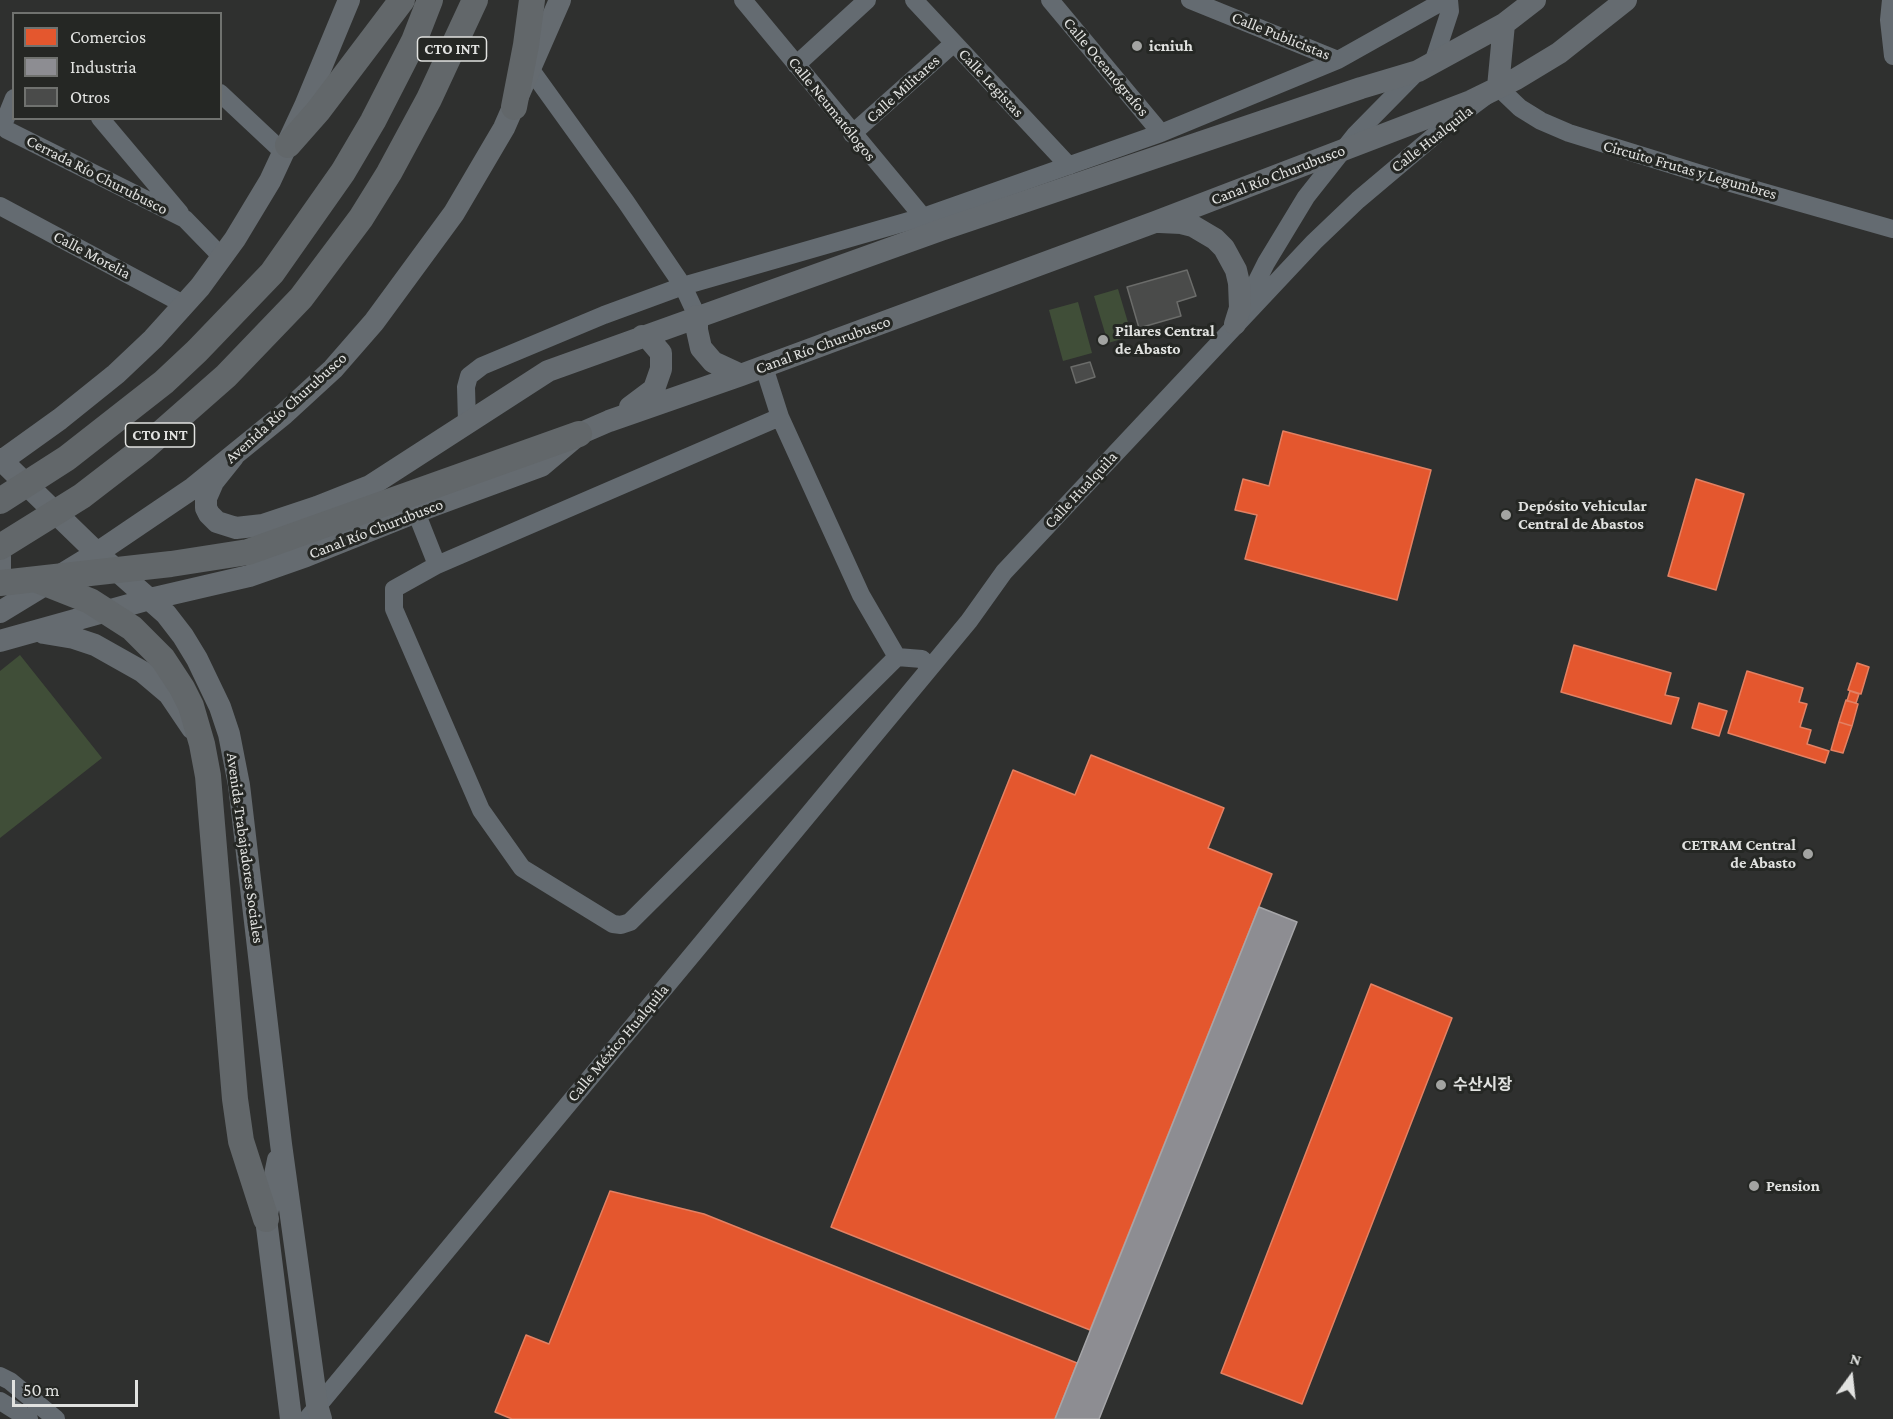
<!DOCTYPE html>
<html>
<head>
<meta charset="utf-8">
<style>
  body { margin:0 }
  #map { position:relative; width:1893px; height:1419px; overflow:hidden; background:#2f302f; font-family:"Crimson Pro",serif }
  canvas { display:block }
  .legend { position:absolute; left:12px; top:12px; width:210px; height:108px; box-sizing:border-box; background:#252724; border:2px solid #70726f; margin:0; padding:8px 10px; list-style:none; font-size:18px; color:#e1e2e0 }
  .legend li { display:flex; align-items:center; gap:12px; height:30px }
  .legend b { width:30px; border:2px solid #70726f }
  .north { position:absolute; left:1821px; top:1347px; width:60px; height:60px; -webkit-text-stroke:4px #252724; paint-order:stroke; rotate:15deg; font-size:16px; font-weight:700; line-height:24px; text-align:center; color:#e1e2e0 }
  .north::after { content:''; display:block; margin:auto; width:21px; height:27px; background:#e1e2e0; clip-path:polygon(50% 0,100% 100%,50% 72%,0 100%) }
  .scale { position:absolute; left:12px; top:1380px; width:126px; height:27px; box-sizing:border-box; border:3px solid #e1e2e0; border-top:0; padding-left:8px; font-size:18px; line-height:21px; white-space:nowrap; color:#e1e2e0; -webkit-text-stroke:4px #252724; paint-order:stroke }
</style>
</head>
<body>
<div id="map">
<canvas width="1893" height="1419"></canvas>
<ul class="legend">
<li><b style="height:16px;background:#e4572e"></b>Comercios</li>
<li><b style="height:16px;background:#8d8d92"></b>Industria</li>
<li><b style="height:16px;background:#4a4b4a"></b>Otros</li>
</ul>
<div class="north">N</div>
<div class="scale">50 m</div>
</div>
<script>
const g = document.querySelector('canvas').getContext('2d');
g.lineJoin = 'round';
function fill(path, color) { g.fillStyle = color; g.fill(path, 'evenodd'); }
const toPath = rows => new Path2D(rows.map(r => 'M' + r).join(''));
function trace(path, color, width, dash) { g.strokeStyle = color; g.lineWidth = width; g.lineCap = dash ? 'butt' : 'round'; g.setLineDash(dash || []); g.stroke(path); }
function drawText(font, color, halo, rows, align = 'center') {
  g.font = font + ' "Crimson Pro","Noto Sans KR",serif'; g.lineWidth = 6; g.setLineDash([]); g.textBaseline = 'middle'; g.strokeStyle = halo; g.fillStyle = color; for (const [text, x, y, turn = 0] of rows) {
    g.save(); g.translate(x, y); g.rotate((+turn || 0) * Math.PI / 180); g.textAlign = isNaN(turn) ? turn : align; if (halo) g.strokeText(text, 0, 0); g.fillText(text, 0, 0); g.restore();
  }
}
fill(toPath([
  [1118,289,1132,336,1108,343,1094,296],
  [1078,302,1092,353,1063,361,1049,310],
  [20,655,102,758,0,838,0,671]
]), '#404e38');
const shops = toPath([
  [1283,431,1431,470,1397,600,1245,559,1257,515,1235,510,1243,479,1269,486,1283,431],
  [1696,479,1744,494,1716,590,1668,576,1696,479],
  [1574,645,1671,673,1665,695,1679,698,1671,724,1561,692,1574,645],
  [1857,663,1869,667,1861,694,1848,690,1857,663],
  [1747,671,1803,688,1799,702,1807,704,1800,727,1811,730,1807,744,1829,751,1825,763,1728,733,1747,671],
  [1850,691,1859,694,1856,703,1847,701,1850,691],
  [1846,700,1858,704,1852,726,1839,722,1846,700],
  [1699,703,1727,711,1719,736,1692,728,1699,703],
  [1839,722,1852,726,1843,753,1831,750,1839,722],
  [1091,755,1224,808,1208,848,1272,874,1090,1330,831,1227,1013,770,1075,795,1091,755],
  [1371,984,1452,1018,1302,1404,1221,1373,1371,984],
  [610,1191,704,1214,1077,1363,1055,1419,512,1419,495,1412,526,1335,549,1344,610,1191]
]);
fill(shops, '#e4572e');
trace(shops, '#e38163', 1.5);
const industry = toPath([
  [1259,907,1297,922,1099,1419,1055,1419,1259,907]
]);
fill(industry, '#8d8d92');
trace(industry, '#a6a6a9', 1.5);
const building = toPath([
  [1187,270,1196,296,1177,302,1181,316,1139,328,1127,287,1187,270],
  [1090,362,1095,377,1076,383,1071,367,1090,362]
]);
fill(building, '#4a4b4a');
trace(building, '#6b6c6a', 1.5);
trace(toPath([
  [743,0,923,217],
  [914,0,1069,166],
  [1050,0,1161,133],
  [1190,0,1338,60],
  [1891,0,1889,20,1893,56],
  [1433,63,1450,11,1449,0],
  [796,65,867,0],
  [531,70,626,202,683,286,697,316],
  [220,93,284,153],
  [14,98,5,120,4,126,7,130,185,219,222,257],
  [100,118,180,213],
  [852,134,954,43],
  [0,206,185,305],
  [1243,309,1266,263,1306,197,1355,135,1417,72],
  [764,367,780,417,861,595,897,657],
  [780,417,437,565,394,589,394,609,481,810,522,868,613,924,621,925,630,922,897,657],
  [467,422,466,387,469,376,482,366,604,315,683,286,923,217,1161,133,1338,60,1445,0],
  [416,512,437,565],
  [897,657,922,659,930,668],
  [0,1376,10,1381,56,1419],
  [0,1401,29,1419],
  [307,1419,969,621,1004,572,1314,242,1358,200,1447,125,1498,87,1520,108,1541,121,1569,133,1724,181,1893,229]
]), '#646b71', 18);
trace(toPath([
  [1498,87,1504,24],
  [1160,222,1181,223,1193,226,1215,239,1224,248,1236,270,1239,283,1240,308,1235,324],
  [697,316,697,330,701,348,713,362,741,375],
  [630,407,654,389,661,369,661,353,649,339,642,336],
  [233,457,213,482,206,498,206,508,209,514,217,522,236,528,263,525,317,507,370,486,548,371,941,230,1361,88,1418,71,1504,24,1535,0],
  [0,459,97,553,166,614,183,636,197,659,220,707,229,734,239,785,281,1144,317,1405,321,1419],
  [0,462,60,419,116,374,153,339,200,287,235,239,270,181,305,106,349,0],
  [0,557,0,576],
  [0,612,97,553,193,488,284,414,333,369,374,322,454,213,504,128,560,0],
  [44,633,74,638,95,645,143,672,169,694,192,728],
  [0,641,150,599,249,576,306,556,416,512,541,466,579,434,609,421,741,375,1155,222,1471,101,1516,79,1559,53,1626,0],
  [278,1160,266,1219,291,1419]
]), '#656b70', 22);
trace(toPath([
  [514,107,526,45,532,0],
  [288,145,318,111,402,0],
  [0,501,67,458,164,382,197,351,272,273,343,172,373,121,414,41,430,0],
  [0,547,82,496,143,449,226,376,301,298,361,218,389,173,429,99,475,0],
  [37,580,90,601,132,628,163,659,182,688,191,706,202,744,208,776,235,1099,241,1141,266,1219],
  [0,583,171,564,248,552,579,434]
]), '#62676a', 26);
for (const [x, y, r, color] of [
  [1137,46,6,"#a3a4a2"],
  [1103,340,6,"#a3a4a2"],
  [1506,515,6,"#a3a4a2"],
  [1808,854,6,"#a3a4a2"],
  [1441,1085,6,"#a3a4a2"],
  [1754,1186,6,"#a3a4a2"]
]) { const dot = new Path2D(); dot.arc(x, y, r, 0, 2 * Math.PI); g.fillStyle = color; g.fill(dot); trace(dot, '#252724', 2); }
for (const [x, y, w] of [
  [452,49,69],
  [160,435,69]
]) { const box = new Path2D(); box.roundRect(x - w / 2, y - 12, w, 24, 4.5); g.fillStyle = '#252724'; g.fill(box); trace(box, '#e1e2e0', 1.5); }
drawText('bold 15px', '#e1e2e0', null, [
  ["CTO INT",452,49],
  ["CTO INT",160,435]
]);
drawText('16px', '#e1e2e0', '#252724', [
  ["Calle Publicistas",1281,36,22],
  ["Calle Oceanógrafos",1106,67,50],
  ["Calle Legistas",991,83,47],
  ["Calle Militares",903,89,-42],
  ["Calle Neumatólogos",832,109,51],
  ["Calle Hualquila",1432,139,-38],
  ["Circuito Frutas y Legumbres",1690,170,16],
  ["Cerrada Río Churubusco",97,175,27],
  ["Canal Río Churubusco",1278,175,-21],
  ["Calle Morelia",92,255,28],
  ["Canal Río Churubusco",823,345,-20],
  ["Avenida Río Churubusco",286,408,-42],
  ["Calle Hualquila",1081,490,-47],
  ["Canal Río Churubusco",376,529,-21],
  ["Avenida Trabajadores Sociales",245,848,82],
  ["Calle México Hualquila",618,1043,-50]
]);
drawText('bold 16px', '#e1e2e0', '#252724', [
  ["icniuh",1149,46],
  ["Pilares Central",1115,331],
  ["de Abasto",1115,349],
  ["Depósito Vehicular",1518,506],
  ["Central de Abastos",1518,524],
  ["CETRAM Central",1796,845,"right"],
  ["de Abasto",1796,863,"right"],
  ["수산시장",1453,1085],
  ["Pension",1766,1186]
], 'left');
</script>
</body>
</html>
